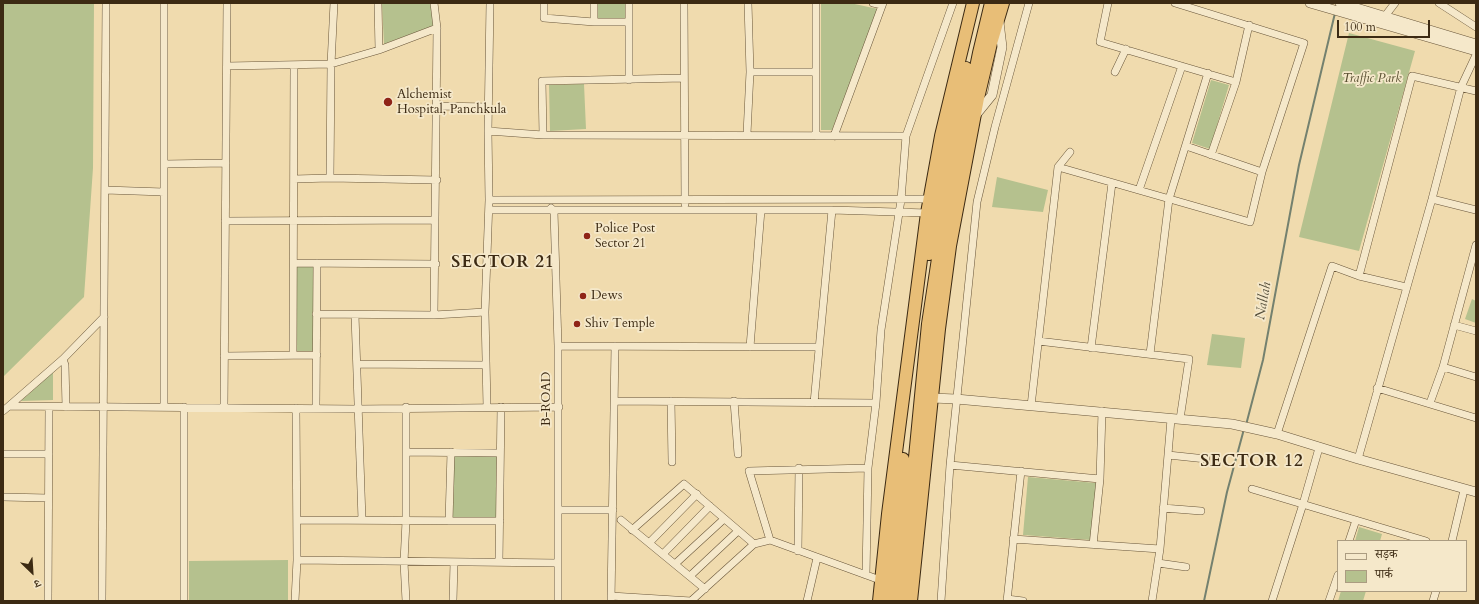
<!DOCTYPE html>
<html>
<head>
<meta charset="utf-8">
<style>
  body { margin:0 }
  #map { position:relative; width:1479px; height:604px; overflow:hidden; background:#f0dbae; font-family:Cardo,"Noto Serif Devanagari",serif }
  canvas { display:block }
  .frame { position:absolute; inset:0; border:4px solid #3c2a13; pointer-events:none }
  .legend { position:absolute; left:1337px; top:540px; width:130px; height:52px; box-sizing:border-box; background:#f5e8ca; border:1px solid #ab9c81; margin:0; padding:5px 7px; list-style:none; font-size:12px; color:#3c2a13 }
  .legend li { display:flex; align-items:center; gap:8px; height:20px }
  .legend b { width:20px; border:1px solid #ab9c81 }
  .north { position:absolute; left:12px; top:552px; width:40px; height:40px; -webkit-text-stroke:3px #f5e8ca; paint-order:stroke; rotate:155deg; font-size:11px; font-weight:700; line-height:16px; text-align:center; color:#3c2a13 }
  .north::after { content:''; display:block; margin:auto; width:14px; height:18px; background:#3c2a13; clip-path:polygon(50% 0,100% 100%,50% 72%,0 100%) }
  .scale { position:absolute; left:1337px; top:20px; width:93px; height:18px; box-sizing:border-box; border:2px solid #3c2a13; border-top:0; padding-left:5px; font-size:12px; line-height:14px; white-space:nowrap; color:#3c2a13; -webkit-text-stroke:3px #f5e8ca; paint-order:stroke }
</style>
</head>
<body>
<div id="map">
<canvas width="1479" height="604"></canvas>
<div class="frame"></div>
<ul class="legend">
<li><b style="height:5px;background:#f5e8ca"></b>सड़क</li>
<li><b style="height:11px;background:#b5c18e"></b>पार्क</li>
</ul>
<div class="north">उ</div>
<div class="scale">100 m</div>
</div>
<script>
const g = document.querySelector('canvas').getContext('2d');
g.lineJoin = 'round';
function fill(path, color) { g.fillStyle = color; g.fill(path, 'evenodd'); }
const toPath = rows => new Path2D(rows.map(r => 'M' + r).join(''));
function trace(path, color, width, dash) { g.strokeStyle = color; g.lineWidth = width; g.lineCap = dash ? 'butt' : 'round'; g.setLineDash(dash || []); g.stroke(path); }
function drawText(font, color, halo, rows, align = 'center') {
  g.font = font + ' Cardo,serif'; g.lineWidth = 3.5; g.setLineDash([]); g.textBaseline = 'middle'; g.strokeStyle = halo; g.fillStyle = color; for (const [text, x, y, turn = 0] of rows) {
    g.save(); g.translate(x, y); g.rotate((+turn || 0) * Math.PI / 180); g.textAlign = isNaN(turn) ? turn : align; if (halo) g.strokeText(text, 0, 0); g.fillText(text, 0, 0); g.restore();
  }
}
fill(toPath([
  [3,3,94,3,93,168,84,297,3,377],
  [597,3,626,3,627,18,597,18],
  [821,3,850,3,878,9,832,130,821,130],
  [382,4,433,4,433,26,384,44],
  [1349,33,1415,51,1359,251,1299,237],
  [1211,80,1229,85,1210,149,1192,143],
  [584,84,586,129,550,131,549,85],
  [997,177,1048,190,1043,212,992,207],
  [297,267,315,267,314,351,296,351],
  [1472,299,1476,301,1476,323,1465,319],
  [1212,334,1245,338,1241,368,1207,365],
  [53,372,53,400,21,401],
  [454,455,497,456,496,518,453,517],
  [1028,477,1096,483,1091,540,1023,535],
  [1359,527,1382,534,1380,541,1355,541],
  [288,560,288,601,189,601,189,561],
  [1341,591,1366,591,1363,601,1338,601]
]), '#b5c18e');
trace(toPath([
  [1246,425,1263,360,1299,165,1335,13],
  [1204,601,1227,492,1244,429]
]), '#74816f', 2);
const minor = toPath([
  [164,3,164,407],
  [378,3,379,50],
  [434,3,437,28,434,315],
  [544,3,544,18,594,22,629,22],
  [629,3,629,80],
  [684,3,685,204],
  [816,3,816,136],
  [873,3,882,5],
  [1108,3,1100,42,1236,82],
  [1439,3,1476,27],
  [1385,16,1395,3],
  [594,22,594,3],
  [227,66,331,64,379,50,437,28],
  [750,72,816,72],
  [1115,72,1126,49],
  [437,106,489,107],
  [488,131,543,135,906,136],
  [747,134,750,72,748,3],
  [543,135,542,81,684,78],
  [834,136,883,3],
  [1186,146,1262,172],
  [1211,155,1236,82,1249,25],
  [164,164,226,163],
  [1058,167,1250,222,1262,172,1304,43,1175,3],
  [330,178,331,64,334,3],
  [294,179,330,178,437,180],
  [105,190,164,192],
  [1139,190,1182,66],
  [1432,199,1476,210],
  [489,200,929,199],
  [551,208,554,211,558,346,558,601],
  [489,210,832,210,927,213],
  [225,221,435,220],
  [294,263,436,264],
  [1359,276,1412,76,1476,91],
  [316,314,434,315,485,312],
  [355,315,362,520],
  [1454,325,1476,331],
  [1038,341,1189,359,1180,419],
  [558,346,818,347],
  [750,347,761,210],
  [1091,348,1112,183],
  [1150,354,1169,199,1208,73],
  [293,355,294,66],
  [224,356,317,355],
  [63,359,65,365,66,407],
  [357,364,486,365],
  [1443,367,1476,377],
  [1377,388,1476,418],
  [615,401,876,403],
  [671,401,672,462],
  [734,401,738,454],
  [814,403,832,210],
  [1430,403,1443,367,1476,245],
  [9,406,63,359,104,317],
  [1031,406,1058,167,1070,152],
  [184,407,184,601],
  [224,407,227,3],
  [316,407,317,263],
  [487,407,485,312,489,200,488,131,490,3],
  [3,411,9,406,357,409,559,407],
  [1277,434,1332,266,1359,276,1406,287],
  [406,452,500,453],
  [3,454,49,454],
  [1168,455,1206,459],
  [1358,459,1432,199,1461,87,1476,55],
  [950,465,1100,479],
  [1252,489,1426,541],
  [3,497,48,498],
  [1163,508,1201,511],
  [558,510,613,510],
  [297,520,500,521],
  [621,520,705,589],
  [449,521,451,452],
  [632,530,684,484,754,544],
  [1013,539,1160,549],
  [770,540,749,471,868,468],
  [1349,541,1356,520],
  [1452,541,1464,490],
  [649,543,697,494],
  [1093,545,1100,479,1102,411],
  [798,551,799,468],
  [663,554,710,506],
  [297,560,558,563],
  [499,562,501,407],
  [1158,563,1186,567],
  [675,564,724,519],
  [866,575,868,468,876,403,881,330,901,200,906,136,953,3],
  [690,576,738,531],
  [611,596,691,601,754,544,770,540,880,580],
  [1007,599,1023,601],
  [48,601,49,407],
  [102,601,106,3],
  [295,601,297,560,296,408],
  [406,601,404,562,406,521,406,407],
  [453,601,454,562],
  [611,601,615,346],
  [807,601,817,558],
  [941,601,950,465,977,202,995,127,1029,3],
  [1007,601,1021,471],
  [1152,601,1160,549,1171,419],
  [1272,601,1303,504,1319,448],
  [1329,601,1338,575],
  [1433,601,1436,591]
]);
const tertiary = toPath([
  [1310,3,1476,51],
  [1340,3,1476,44],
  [975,116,992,95,1002,47,999,22],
  [932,398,956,399,1232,424,1277,434,1358,459,1476,492]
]);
const trunk = toPath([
  [929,254,966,68],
  [879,601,888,514,927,213,941,136,973,3],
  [890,601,903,459],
  [901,601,928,324,941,239,979,53,991,3],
  [911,601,939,329,950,246,978,98,991,43,1003,3]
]);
trace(minor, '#69563a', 8);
trace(tertiary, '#69563a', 10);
trace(trunk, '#3c2a13', 14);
trace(minor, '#f5e8ca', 7);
trace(tertiary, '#f5e8ca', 9);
trace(trunk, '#e8be77', 12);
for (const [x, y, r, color] of [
  [388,102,5,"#8f2418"],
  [587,236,4,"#8f2418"],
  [583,296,4,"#8f2418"],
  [577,324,4,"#8f2418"]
]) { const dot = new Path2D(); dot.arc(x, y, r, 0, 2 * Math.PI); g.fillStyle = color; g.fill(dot); trace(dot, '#f5e8ca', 1.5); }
drawText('italic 13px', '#5a5032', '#f5e8ca', [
  ["Traffic Park",1372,79]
]);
drawText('13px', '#3c2a13', '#f5e8ca', [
  ["Alchemist",397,95],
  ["Hospital, Panchkula",397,110],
  ["Police Post",595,229],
  ["Sector 21",595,244],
  ["Dews",591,296],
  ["Shiv Temple",585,324]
], 'left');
drawText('13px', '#3c2a13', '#f5e8ca', [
  ["B-ROAD",547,399,-90]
]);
drawText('italic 14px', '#544e3a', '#f5e8ca', [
  ["Nallah",1264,301,-80]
]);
g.letterSpacing = '1px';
drawText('bold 17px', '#3c2a13', '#f5e8ca', [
  ["SECTOR 21",503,263],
  ["SECTOR 12",1252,462]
]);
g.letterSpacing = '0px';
</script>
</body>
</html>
